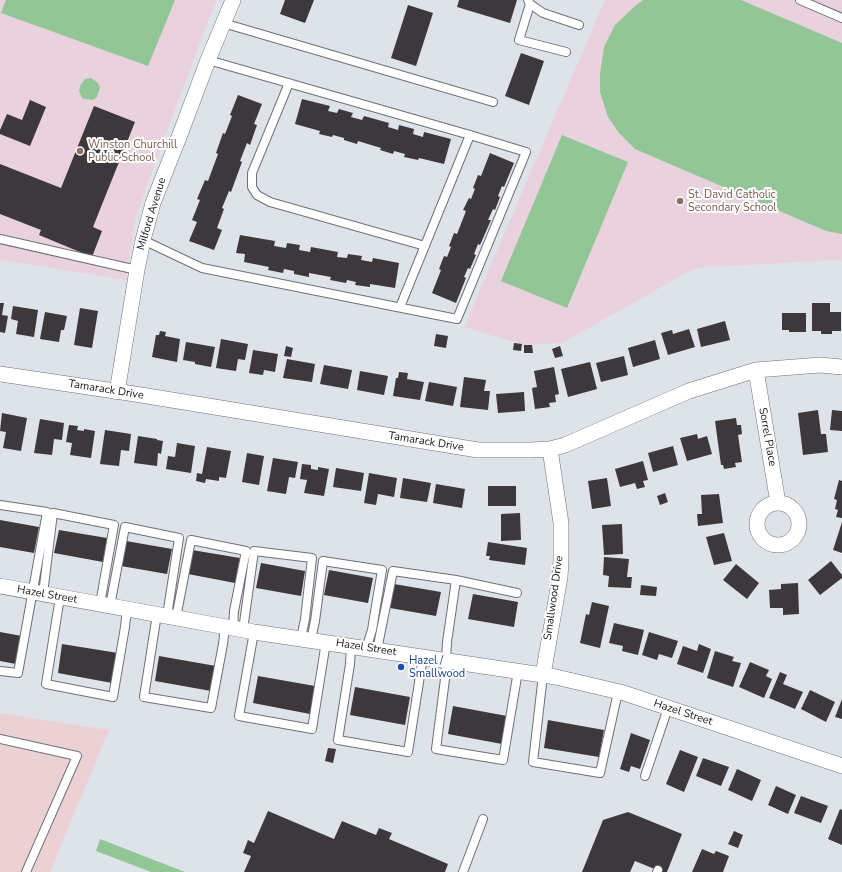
<!DOCTYPE html>
<html>
<head>
<meta charset="utf-8">
<style>
  body { margin:0 }
  canvas { display:block; background:#dee3ea }
</style>
</head>
<body>
<canvas width="842" height="872"></canvas>
<script>
const g = document.querySelector('canvas').getContext('2d');
g.lineJoin = 'round';
function fill(path, color) { g.fillStyle = color; g.fill(path, 'evenodd'); }
const toPath = rows => new Path2D(rows.map(r => 'M' + r).join(''));
function trace(path, color, width, dash) { g.strokeStyle = color; g.lineWidth = width; g.lineCap = dash ? 'butt' : 'round'; g.setLineDash(dash || []); g.stroke(path); }
function drawText(font, color, halo, rows, align = 'center') {
  g.font = font + ' "Nunito Sans",sans-serif'; g.lineWidth = 4; g.setLineDash([]); g.textBaseline = 'middle'; g.strokeStyle = halo; g.fillStyle = color; for (const [text, x, y, turn = 0] of rows) {
    g.save(); g.translate(x, y); g.rotate((+turn || 0) * Math.PI / 180); g.textAlign = isNaN(turn) ? turn : align; if (halo) g.strokeText(text, 0, 0); g.fillText(text, 0, 0); g.restore();
  }
}
fill(toPath([
  [0,713,109,730,50,872,0,872]
]), '#ecd1d4');
fill(toPath([
  [0,0,216,0,147,185,135,221,126,280,0,260],
  [605,0,842,0,842,261,836,260,695,268,562,343,524,345,464,327]
]), '#e9d1dd');
fill(toPath([
  [6,0,175,0,148,66,1,13],
  [643,0,741,0,842,43,842,234,826,231,635,149,619,133,608,117,600,92,600,74,604,47,615,25,634,7],
  [91,78,98,83,100,87,97,97,93,100,85,99,82,98,79,91,80,86,85,79],
  [562,135,628,162,567,308,501,281],
  [100,839,185,872,151,872,96,851]
]), '#92c697');
fill(toPath([
  [285,0,314,0,305,23,280,14],
  [459,0,517,0,510,23,457,7],
  [408,5,433,13,416,66,391,58],
  [521,53,544,61,529,105,505,96],
  [238,95,262,104,254,124,257,125,250,145,247,143,240,161,242,162,231,192,229,191,222,208,224,209,217,228,222,230,214,250,189,241,197,222,192,220,200,200,197,199,205,180,208,181,218,154,216,153,223,133,225,134,232,116,230,115],
  [302,99,330,106,328,111,337,113,339,109,353,113,351,117,362,120,364,116,389,123,388,127,398,130,399,125,414,129,413,134,423,137,424,132,451,139,444,164,419,158,418,160,404,157,405,154,394,151,393,154,380,150,381,148,358,141,357,144,344,140,344,138,333,135,332,137,319,134,320,131,295,124],
  [30,100,46,107,30,146,0,134,0,130,7,114,22,120],
  [94,106,135,122,93,227,102,231,92,257,39,235,41,230,0,214,0,164,61,188],
  [490,153,514,163,504,187,502,186,498,196,500,197,495,210,493,209,488,220,491,220,480,245,478,244,474,254,476,255,470,269,468,268,464,277,466,278,456,303,432,293,441,270,439,269,444,256,447,257,451,247,449,246,454,233,457,234,466,211,463,210,469,198,471,199,475,189,473,188,478,175,481,176],
  [240,235,275,241,274,246,286,248,287,243,300,245,299,250,310,252,311,247,338,252,337,257,347,258,348,254,362,256,361,260,372,262,373,258,399,263,395,288,370,284,370,287,355,285,356,282,347,280,346,283,330,280,331,277,309,273,309,277,294,274,294,271,284,269,283,273,268,270,269,267,244,262,245,254,236,253],
  [0,303,4,303,2,315,8,316,5,333,0,332],
  [812,303,830,303,830,312,841,312,841,331,832,331,832,334,821,334,821,331,812,331],
  [13,306,38,310,34,337,16,334,18,321,11,319],
  [80,308,98,311,92,348,74,345],
  [45,312,67,316,64,330,61,330,59,342,40,339],
  [782,313,806,313,806,332,789,332,789,330,782,330],
  [725,321,730,340,701,347,697,329],
  [689,329,695,347,668,355,661,333,672,330,673,334],
  [160,331,166,332,165,336,180,339,177,362,152,357,156,335,159,335],
  [436,334,448,336,446,348,434,346],
  [221,339,248,344,245,360,238,359,236,371,216,368],
  [655,340,660,359,633,367,628,348],
  [186,342,215,347,211,367,195,364,195,362,183,360],
  [514,343,522,344,521,351,513,350],
  [524,345,532,345,533,353,524,353],
  [286,346,293,348,291,357,284,356],
  [560,346,563,356,555,358,552,349],
  [253,350,278,354,275,372,264,370,263,375,249,373],
  [624,356,628,375,601,382,596,363],
  [287,359,315,364,312,382,283,378],
  [590,362,597,389,568,397,561,369],
  [324,365,352,370,348,389,320,384],
  [554,367,559,394,555,395,556,402,549,403,550,407,535,409,532,388,537,387,534,371],
  [360,371,388,376,384,395,357,390],
  [399,372,408,373,407,379,424,382,420,400,393,396,396,378,398,378],
  [464,377,486,380,484,391,490,391,488,410,460,407],
  [429,382,457,387,453,406,425,401],
  [524,392,525,411,498,413,496,394],
  [818,410,821,434,826,434,828,452,803,455,798,413],
  [832,410,842,411,842,431,830,430],
  [2,413,27,418,21,451,3,448,6,432,0,431],
  [736,418,737,425,741,425,742,434,738,435,742,462,735,463,736,467,724,469,723,465,721,465,715,421],
  [40,419,64,423,62,440,54,439,52,455,34,453],
  [69,425,78,426,77,430,84,431,84,429,95,431,91,458,70,455,72,443,66,442],
  [105,430,131,434,129,451,121,450,119,466,100,464],
  [697,434,698,439,707,436,712,454,687,461,680,438],
  [138,436,157,439,157,440,163,441,161,454,158,453,157,466,134,463],
  [177,443,195,446,191,473,166,469,168,456,175,457],
  [673,446,678,465,653,472,648,453],
  [207,447,231,451,226,478,219,477,219,481,206,479,205,483,196,481,197,473,202,474],
  [247,453,264,456,259,485,242,482],
  [273,458,298,462,295,478,289,477,286,494,267,491],
  [643,461,648,480,643,481,645,487,637,489,635,483,620,487,615,469],
  [302,464,311,465,311,469,318,470,318,467,329,469,324,496,304,493,307,480,300,479],
  [336,468,364,473,361,491,333,487],
  [369,473,397,478,394,497,378,494,376,505,364,503],
  [403,478,431,483,427,502,400,498],
  [607,478,611,506,592,509,588,481],
  [839,480,842,481,842,518,836,517,838,510,835,509,837,500,834,499],
  [436,484,465,489,462,508,433,503],
  [488,486,516,486,516,506,488,506],
  [665,493,668,502,660,505,657,496],
  [719,494,723,523,698,526,697,514,702,514,701,495],
  [520,513,521,540,501,541,501,514],
  [0,520,39,527,34,553,0,547],
  [842,522,842,553,833,550],
  [622,524,623,554,604,555,602,525],
  [59,530,107,538,103,562,54,553],
  [724,533,732,561,714,565,706,537],
  [126,541,172,549,167,574,121,566],
  [488,542,527,548,525,565,489,560,490,556,486,556],
  [192,550,240,558,235,583,188,574],
  [604,557,629,559,627,577,632,577,631,588,608,587,609,576,603,575],
  [831,561,842,575,842,578,820,595,808,580],
  [261,563,305,571,301,596,256,588],
  [736,564,759,583,747,599,723,580],
  [329,570,373,578,368,603,324,595],
  [798,583,799,614,783,615,783,608,770,608,769,590,781,589,781,584],
  [394,584,441,592,436,616,390,608],
  [641,585,657,587,656,596,640,595],
  [473,594,518,602,514,627,468,619],
  [592,602,609,606,600,648,580,643,586,614,589,615],
  [614,623,644,630,638,655,622,651,623,646,609,643],
  [0,632,22,636,16,664,0,661],
  [649,632,678,641,672,658,659,654,657,660,642,655],
  [62,644,118,653,112,683,58,673],
  [699,644,711,649,703,673,677,664,683,646,697,651],
  [715,651,734,657,732,661,741,663,733,687,707,678],
  [159,656,216,666,211,691,155,681],
  [750,662,769,670,766,676,772,679,764,698,739,687],
  [780,672,787,675,783,684,803,692,795,709,769,698],
  [258,676,315,686,310,714,253,703],
  [355,687,410,697,405,725,350,715],
  [810,690,835,702,826,722,801,709],
  [842,699,842,719,835,717],
  [453,706,507,716,502,744,448,734],
  [548,720,604,730,599,757,544,748],
  [631,733,650,740,640,769,631,766,629,772,620,769],
  [328,748,336,749,333,763,325,761],
  [680,750,698,757,684,792,666,784],
  [703,758,729,767,721,786,696,776],
  [737,769,761,780,752,801,728,790],
  [776,786,796,795,788,814,768,805],
  [801,796,828,806,821,823,794,813],
  [840,809,842,810,842,845,828,839],
  [268,811,334,839,342,821,376,835,379,828,392,833,389,839,448,864,445,872,244,872,251,856,243,853,248,840,254,843],
  [628,812,682,834,667,872,662,872,635,861,630,872,582,872,603,820],
  [734,831,743,835,738,848,728,844],
  [702,849,714,854,716,851,729,856,723,872,692,872]
]), '#3d383b');
const lane = toPath([
  [528,0,530,4,519,40,566,52],
  [800,0,842,18],
  [530,4,543,13,579,25],
  [223,23,493,102],
  [289,83,252,173,252,187,257,195,270,202,425,246],
  [0,239,137,270],
  [143,240,202,268,457,319,526,152,470,135,208,60],
  [400,307,470,135],
  [0,505,47,512,18,673,0,671],
  [456,580,447,642,445,679,436,749,503,760,518,671],
  [43,594,53,513,114,525,100,604],
  [60,597,46,684,113,697,125,627,127,609],
  [110,606,125,527,179,538,167,616],
  [157,614,144,697,211,708,223,644,225,627],
  [176,618,191,540,246,551,234,611,233,628],
  [243,630,254,551,312,558,305,619,301,638],
  [254,632,239,716,312,729,326,642],
  [311,640,315,621,323,561,382,570,372,630,366,649],
  [351,647,350,664,338,740,408,752,423,657],
  [377,650,393,571,456,580,517,593],
  [543,675,533,762,600,773,618,692],
  [0,739,77,756,26,872],
  [645,776,668,708],
  [463,872,483,819],
  [657,872,658,870]
]);
const street = toPath([
  [756,370,778,503],
  [0,374,135,394,478,450,531,450,550,449,565,445,689,391,756,370,820,365,842,367],
  [117,392,137,270,143,240,153,203,181,132,208,60,233,0],
  '757 524a21 21 0 1 1 42 0a21 21 0 1 1-42 0Z',
  [0,586,254,632,556,677,624,693,842,766],
  [543,675,560,577,561,560,561,523,550,449]
]);
trace(lane, '#6d7177', 10);
trace(street, '#6d7177', 16);
trace(lane, '#fff', 8);
trace(street, '#fff', 15);
for (const [x, y, r, color] of [
  [80,151,4,"#8d6e63"],
  [680,201,4,"#8d6e63"],
  [401,667,4,"#1a4fb4"]
]) { const dot = new Path2D(); dot.arc(x, y, r, 0, 2 * Math.PI); g.fillStyle = color; g.fill(dot); trace(dot, '#fff', 1.5); }
drawText('11px', '#785e54', '#fff', [
  ["Winston Churchill",88,145],
  ["Public School",88,158],
  ["St. David Catholic",688,195],
  ["Secondary School",688,208]
], 'left');
drawText('11px', '#131517', '#fff', [
  ["Milford Avenue",152,214,-73],
  ["Tamarack Drive",106,390,9],
  ["Sorrel Place",767,437,80],
  ["Tamarack Drive",426,442,9],
  ["Hazel Street",47,595,10],
  ["Smallwood Drive",554,598,-82],
  ["Hazel Street",366,648,9],
  ["Hazel Street",683,713,18]
]);
drawText('11px', '#164399', '#fff', [
  ["Hazel /",409,661],
  ["Smallwood",409,674]
], 'left');
</script>
</body>
</html>
